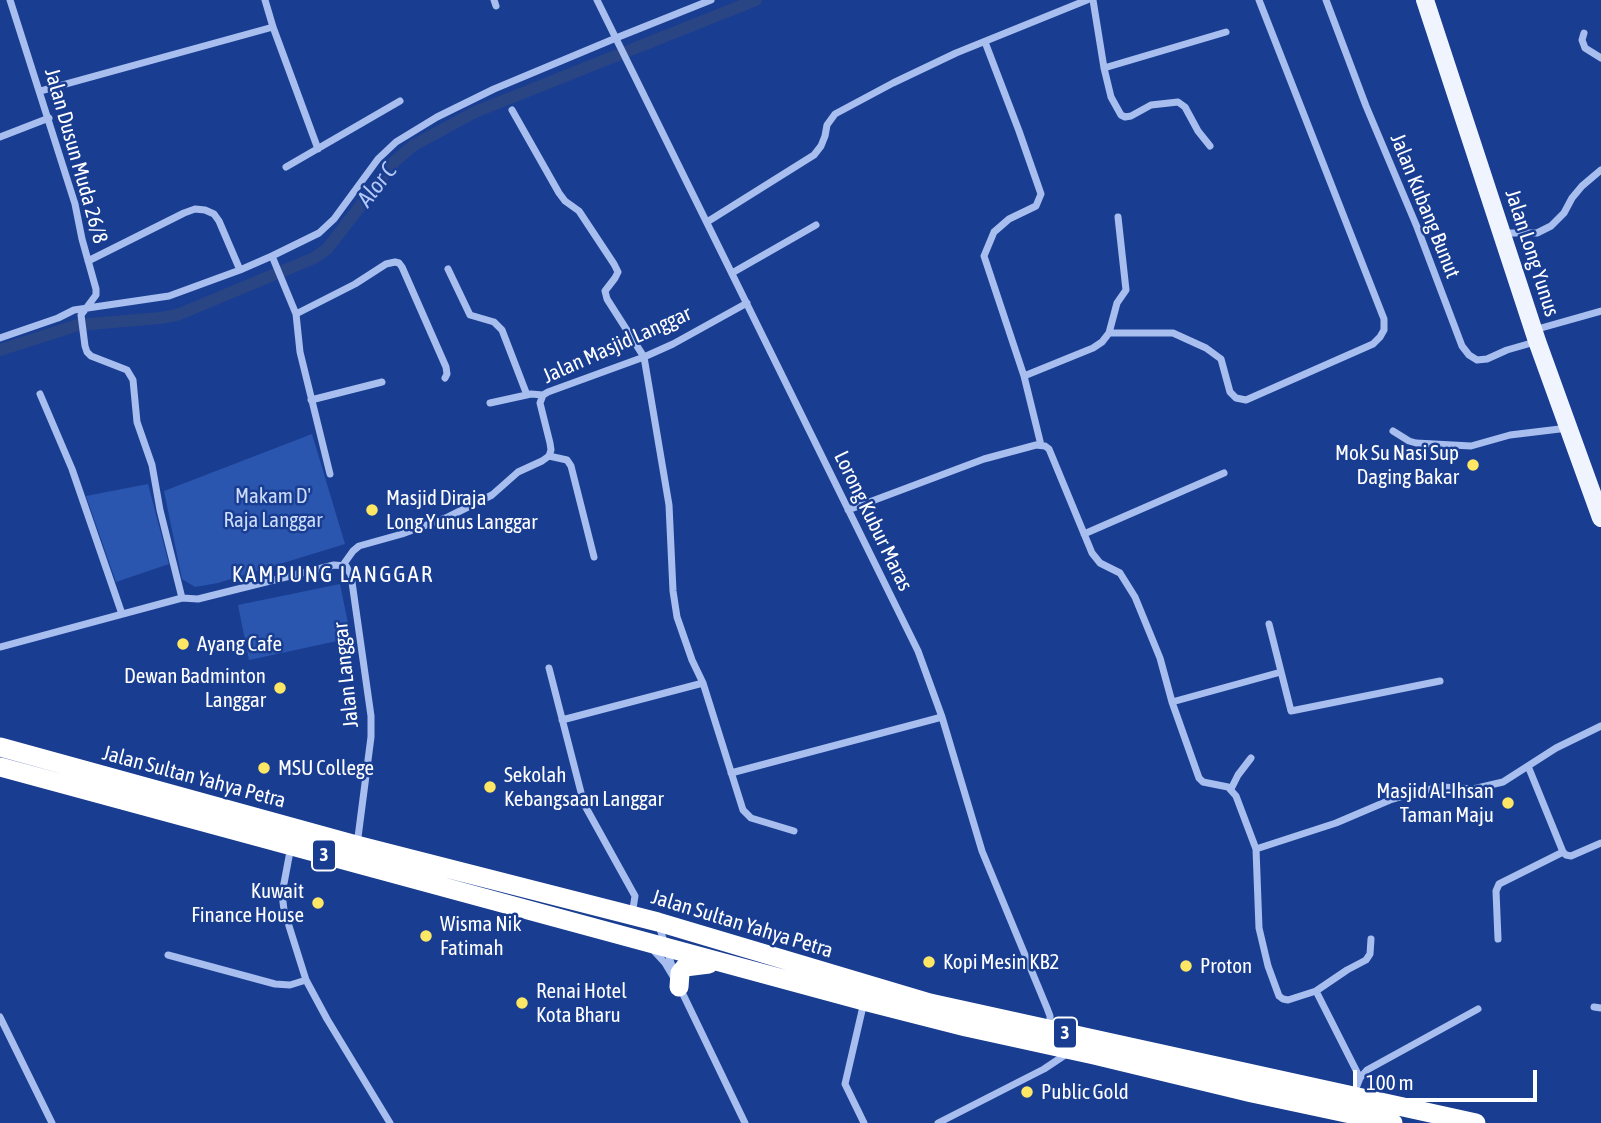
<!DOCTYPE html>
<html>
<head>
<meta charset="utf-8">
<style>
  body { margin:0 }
  #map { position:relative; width:1601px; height:1123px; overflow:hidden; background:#193d91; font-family:"Asap Condensed",sans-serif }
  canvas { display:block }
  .scale { position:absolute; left:1353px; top:1070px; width:184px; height:32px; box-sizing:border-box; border:4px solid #fff; border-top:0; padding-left:9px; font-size:21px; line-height:24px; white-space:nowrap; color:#fff; -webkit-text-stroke:5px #193d91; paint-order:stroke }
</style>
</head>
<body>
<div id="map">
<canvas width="1601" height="1123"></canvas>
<div class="scale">100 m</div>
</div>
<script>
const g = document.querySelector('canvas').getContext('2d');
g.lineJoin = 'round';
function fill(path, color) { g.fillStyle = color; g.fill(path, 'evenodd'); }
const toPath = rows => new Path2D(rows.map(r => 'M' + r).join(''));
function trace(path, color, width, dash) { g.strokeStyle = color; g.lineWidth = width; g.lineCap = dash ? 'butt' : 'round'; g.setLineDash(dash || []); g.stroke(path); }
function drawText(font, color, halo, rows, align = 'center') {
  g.font = font + ' "Asap Condensed",sans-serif'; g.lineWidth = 5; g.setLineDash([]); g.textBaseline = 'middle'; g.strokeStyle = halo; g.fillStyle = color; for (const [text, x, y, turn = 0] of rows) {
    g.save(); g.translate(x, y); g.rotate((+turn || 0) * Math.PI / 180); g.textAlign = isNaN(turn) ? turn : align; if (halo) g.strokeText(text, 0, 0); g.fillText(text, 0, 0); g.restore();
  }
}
fill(toPath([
  [312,434,345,544,218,583,195,587,182,579,164,491],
  [148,484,169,564,116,582,86,496],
  [340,584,351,638,249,660,238,605]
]), '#2b56af');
trace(toPath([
  [0,350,78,325,160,318,177,315,314,258,327,249,395,161,414,145,475,112,756,0]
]), '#2a4584', 12);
trace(toPath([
  [10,0,75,204,82,239,96,289,96,295,81,315,85,346,87,352,91,356,127,370,133,380,137,422,152,465,160,510,182,598],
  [265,0,273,27,318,149],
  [494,0,496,6],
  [597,0,918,651,942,717,982,851,1047,1008,1050,1016,1050,1029],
  [1093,0,1104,68,1111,97,1121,115,1125,117,1131,116,1151,105,1178,102,1185,107,1198,131,1210,146],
  [1326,0,1366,106,1417,227,1462,346,1469,355,1477,360,1487,359,1507,350,1535,342],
  [1584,33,1582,40,1585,48,1601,58],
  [985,42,1019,131,1041,194,1036,206,1009,219,994,232,984,256,1024,376,1041,445],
  [1104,68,1226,32],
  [40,91,273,27],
  [512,110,559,193,565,201,579,211,614,264,618,272,615,278,605,291,607,299,644,357,669,505,673,591,677,617,692,660,703,683,743,810,751,818,794,831],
  [0,137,49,118],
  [286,167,400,101],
  [707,222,814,155,821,146,825,136,827,125,835,114,893,83,956,53,1087,0],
  [1502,233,1537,233,1551,226,1564,213,1572,198,1582,186,1601,170],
  [272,256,296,314,300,352,330,474],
  [88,261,184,213,195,209,205,210,214,214,219,221,240,270],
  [448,269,470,315,494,322,502,330,527,395],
  [732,273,816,225],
  [296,314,355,284,386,264,395,262,399,263,402,267,446,367,447,374,445,378],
  [1534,330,1601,311],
  [1109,333,1173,333,1206,348,1221,359,1230,392,1236,398,1246,400,1373,344,1380,337,1384,330,1384,319,1259,0],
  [0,338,58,318,74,310,169,296,240,270,272,256,319,233,334,219,378,159,396,142,437,117,494,89,616,38,711,0],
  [1024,376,1093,348,1102,342,1109,333,1117,303,1126,290,1118,217],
  [40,394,72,469,122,614],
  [311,400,382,382],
  [490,403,531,394,543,395],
  [1393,431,1409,441,1416,443,1471,446,1510,435,1568,428],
  [549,456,567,460,571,466,594,557],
  [848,510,984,459,1036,445,1045,446,1049,449,1092,553,1100,563,1120,573,1135,597,1160,658,1172,702,1199,778,1203,782,1228,787,1236,796,1256,849,1259,928,1268,966,1279,996,1283,999,1288,1000,1316,991,1347,970,1366,960,1370,954,1371,939],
  [1084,534,1224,473],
  [343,565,353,551,359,546,402,534,448,517,492,495,518,472,542,461,549,456,551,450,550,443,540,403,543,395,548,392,644,357,673,344,747,303],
  [1269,624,1291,711,1440,681],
  [0,647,182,598,198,599,334,565,346,566,351,575,371,716,371,737,357,845],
  [549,668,584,804,635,896,632,915],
  [1172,702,1281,672],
  [562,720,703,683],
  [1528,766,1563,852,1566,855,1571,856,1601,843],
  [731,773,942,717],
  [1231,789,1238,775,1251,758],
  [291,846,282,894,284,910,306,980,327,1019,390,1123],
  [1256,849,1336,823,1390,800,1421,791,1443,787,1473,789,1503,782,1556,748,1601,726],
  [659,926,674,972],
  [1498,939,1496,891,1499,884,1563,852],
  [654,951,665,963,674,978],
  [168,955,275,984,290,985,306,980],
  [680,988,745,1123],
  [1316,991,1360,1078],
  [864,1002,845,1084,864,1123],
  [1594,1007,1601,1008],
  [0,1017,52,1123],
  [1353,1096,1360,1078,1367,1070,1478,1009],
  [938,1123,1044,1069,1068,1053]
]), '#a7beef', 7);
trace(toPath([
  [1425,0,1537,341,1601,518]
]), '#f0f4ff', 18);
trace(toPath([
  [0,747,356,845,658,922,930,1003,1476,1123],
  [0,767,864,1001,966,1027,1094,1055,1252,1093,1393,1123],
  [679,987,680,973,685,967,709,964]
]), '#fff', 19);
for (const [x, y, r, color] of [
  [1473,465,7,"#ffe766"],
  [372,510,7,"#ffe766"],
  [183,644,7,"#ffe766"],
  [280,688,7,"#ffe766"],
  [264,768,7,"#ffe766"],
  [490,787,7,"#ffe766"],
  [1508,803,7,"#ffe766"],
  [318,903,7,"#ffe766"],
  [426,936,7,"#ffe766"],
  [929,962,7,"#ffe766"],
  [1186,966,7,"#ffe766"],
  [522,1003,7,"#ffe766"],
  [1027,1092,7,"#ffe766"]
]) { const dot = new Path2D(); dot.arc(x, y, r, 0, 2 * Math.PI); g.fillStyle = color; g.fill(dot); trace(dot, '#193d91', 2.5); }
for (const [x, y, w] of [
  [324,855,24],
  [1065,1033,24]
]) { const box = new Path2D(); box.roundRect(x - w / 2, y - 15.5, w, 31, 5); g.fillStyle = '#193d91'; g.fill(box); trace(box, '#fff', 2); }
drawText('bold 19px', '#fff', null, [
  ["3",324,855],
  ["3",1065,1033]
]);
drawText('21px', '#fff', '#193d91', [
  ["Jalan Dusun Muda 26/8",76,156,74],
  ["Jalan Kubang Bunut",1425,206,68],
  ["Jalan Long Yunus",1532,253,72],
  ["Jalan Masjid Langgar",617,345,-24],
  ["Lorong Kubur Maras",873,521,64],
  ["Jalan Langgar",346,675,-96],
  ["Jalan Sultan Yahya Petra",194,777,15],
  ["Jalan Sultan Yahya Petra",742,924,17]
]);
drawText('21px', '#fff', '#193d91', [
  ["Mok Su Nasi Sup",1459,453,"right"],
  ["Daging Bakar",1459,477,"right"],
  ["Masjid Diraja",386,498],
  ["Long Yunus Langgar",386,522],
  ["Ayang Cafe",197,644],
  ["Dewan Badminton",266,676,"right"],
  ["Langgar",266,700,"right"],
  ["MSU College",278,768],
  ["Sekolah",504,775],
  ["Kebangsaan Langgar",504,799],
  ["Masjid Al-Ihsan",1494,791,"right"],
  ["Taman Maju",1494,815,"right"],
  ["Kuwait",304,891,"right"],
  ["Finance House",304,915,"right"],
  ["Wisma Nik",440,924],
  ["Fatimah",440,948],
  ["Kopi Mesin KB2",943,962],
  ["Proton",1200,966],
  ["Renai Hotel",536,991],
  ["Kota Bharu",536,1015],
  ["Public Gold",1041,1092]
], 'left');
drawText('21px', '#cedcfb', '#193d91', [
  ["Makam D'",273,496],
  ["Raja Langgar",273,520]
]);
drawText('italic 23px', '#b4c9f6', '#193d91', [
  ["Alor C",377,185,-52]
]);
g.letterSpacing = '2px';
drawText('23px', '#fff', '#193d91', [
  ["KAMPUNG LANGGAR",333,575]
]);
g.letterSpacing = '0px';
</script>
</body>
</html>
